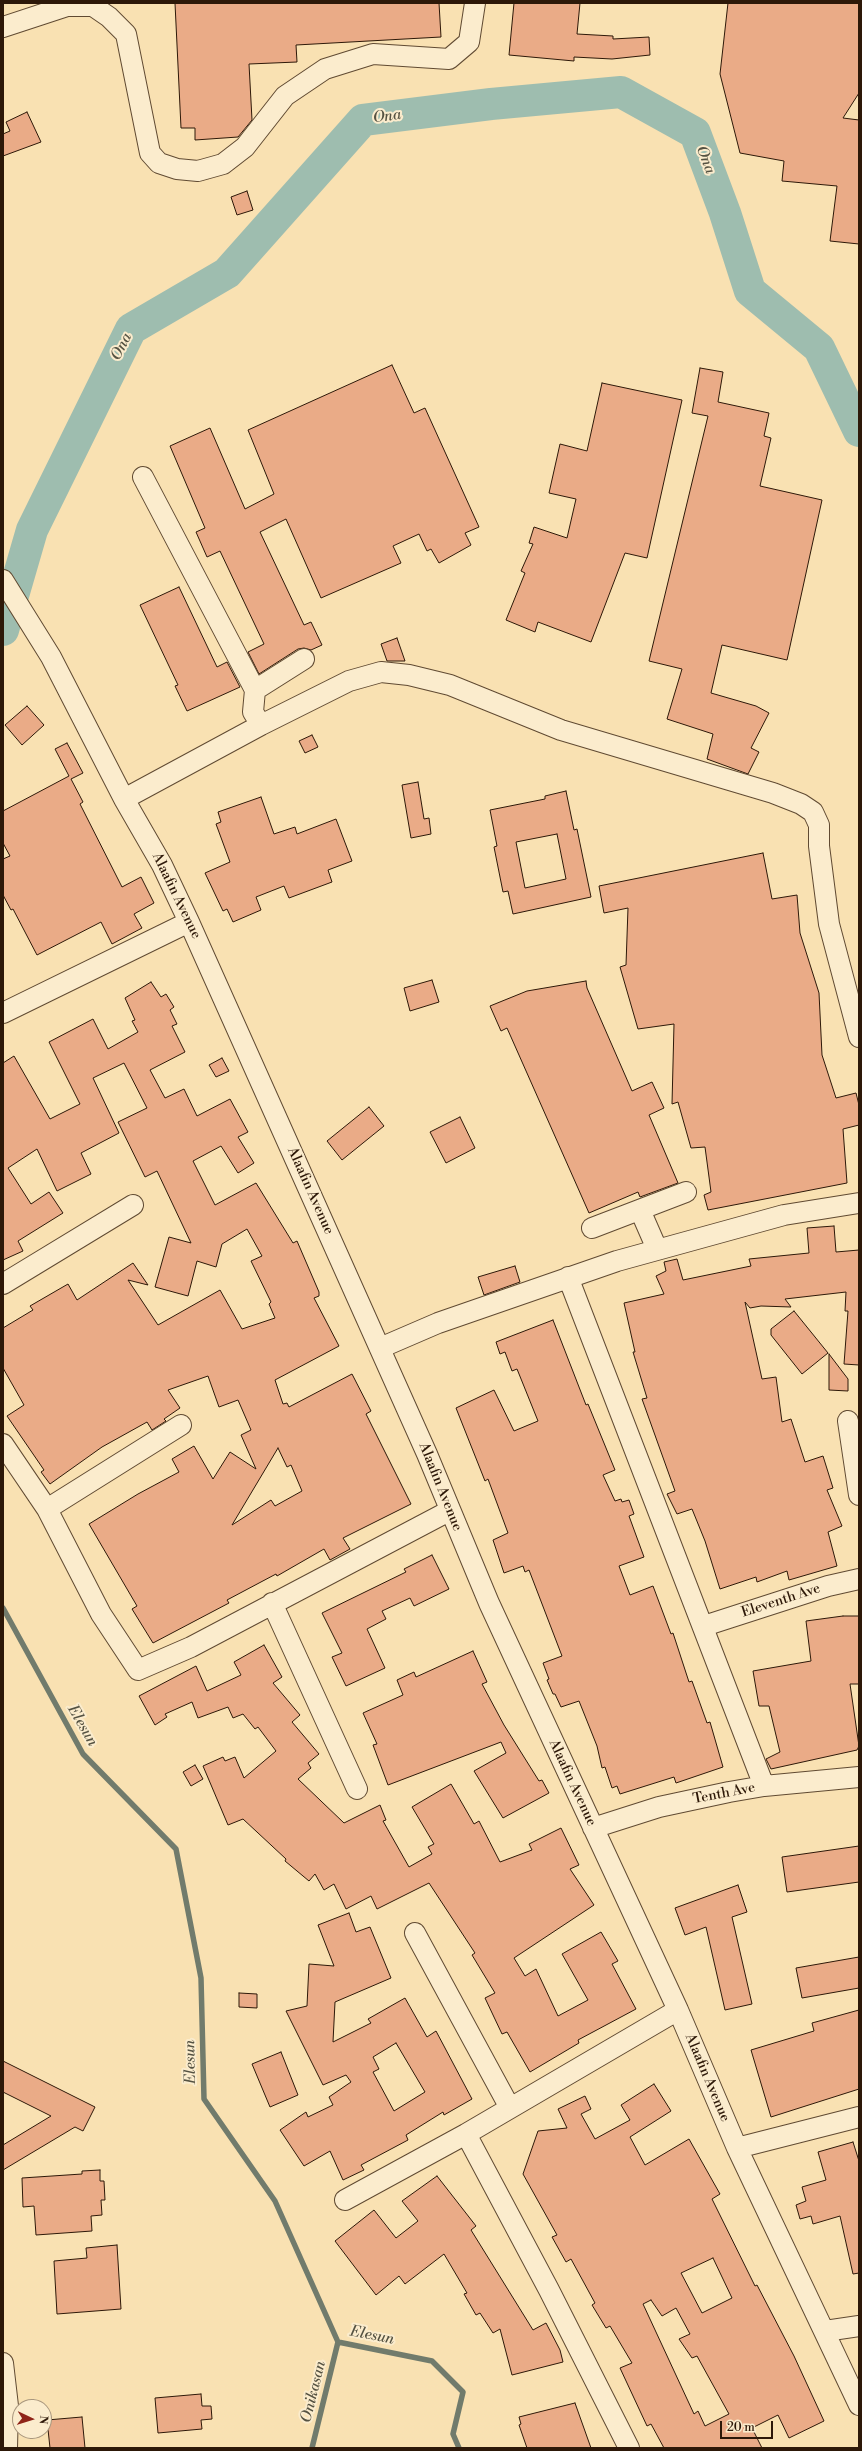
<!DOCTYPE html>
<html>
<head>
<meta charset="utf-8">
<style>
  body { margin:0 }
  #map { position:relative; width:862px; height:2451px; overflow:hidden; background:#f9e1b2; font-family:"Libre Bodoni",serif }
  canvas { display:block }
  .frame { position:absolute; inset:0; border:4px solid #2d1808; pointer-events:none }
  .north { position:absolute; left:12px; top:2399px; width:40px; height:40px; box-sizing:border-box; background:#fbeccd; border:1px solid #a9977e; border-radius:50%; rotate:94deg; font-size:11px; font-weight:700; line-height:16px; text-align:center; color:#2d1808 }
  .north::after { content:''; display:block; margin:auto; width:14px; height:18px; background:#8f2418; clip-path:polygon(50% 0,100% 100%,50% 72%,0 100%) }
  .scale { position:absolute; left:720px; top:2421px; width:53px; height:18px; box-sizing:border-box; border:2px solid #2d1808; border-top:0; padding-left:5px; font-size:12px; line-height:14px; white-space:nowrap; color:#2d1808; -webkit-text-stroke:3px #fbeccd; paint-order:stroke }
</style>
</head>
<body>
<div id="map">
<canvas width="862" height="2451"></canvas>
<div class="frame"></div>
<div class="north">N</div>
<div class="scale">20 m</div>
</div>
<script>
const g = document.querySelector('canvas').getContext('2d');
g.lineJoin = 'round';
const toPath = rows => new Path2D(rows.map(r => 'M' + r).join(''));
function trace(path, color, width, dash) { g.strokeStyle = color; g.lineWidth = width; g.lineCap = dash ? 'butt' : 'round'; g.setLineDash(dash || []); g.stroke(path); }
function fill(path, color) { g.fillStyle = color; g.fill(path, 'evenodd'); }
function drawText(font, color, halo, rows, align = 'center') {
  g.font = font + ' "Libre Bodoni",serif'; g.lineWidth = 4; g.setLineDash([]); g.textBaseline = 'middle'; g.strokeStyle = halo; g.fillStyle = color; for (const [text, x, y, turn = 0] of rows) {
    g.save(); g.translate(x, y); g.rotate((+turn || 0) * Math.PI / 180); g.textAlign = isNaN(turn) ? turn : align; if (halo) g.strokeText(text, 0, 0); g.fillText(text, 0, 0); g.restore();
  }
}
trace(toPath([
  [3,1608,83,1754,176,1849,201,1978,204,2099,275,2201,338,2342,432,2361,463,2392,453,2434,459,2448],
  [312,2448,338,2342]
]), '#717b6c', 5.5);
trace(toPath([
  [3,630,32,530,131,329,227,273,363,120,491,104,621,92,695,133,725,213,750,291,819,348,859,431]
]), '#9ebdaf', 32);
const building = toPath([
  [175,3,439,3,441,37,296,45,297,62,249,64,252,120,238,137,195,140,195,128,181,128,175,3],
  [514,3,580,3,577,34,613,36,613,39,649,37,650,55,612,59,574,57,574,61,509,55,514,3],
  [728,3,859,3,859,93,843,118,859,120,859,244,830,241,837,186,782,181,784,161,740,153,720,74,728,3],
  [27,112,41,142,3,156,3,134,10,131,6,122,27,112],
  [247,191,253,210,237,215,231,197,247,191],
  [392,365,414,413,425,408,479,527,465,533,471,545,439,563,431,549,427,551,419,534,393,546,401,563,321,598,286,519,260,532,304,625,311,622,322,645,311,650,304,648,298,649,259,674,248,652,264,644,220,551,207,557,196,532,205,528,170,446,210,428,245,509,274,494,248,430,392,365],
  [700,368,723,372,718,402,769,413,764,436,771,438,760,486,822,500,787,660,722,645,711,693,756,706,769,713,751,748,759,752,748,774,707,759,713,734,667,719,682,669,649,661,708,416,692,413,700,368],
  [602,383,682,400,647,558,625,553,591,642,538,622,535,632,506,620,525,573,521,571,533,544,529,543,534,527,567,538,576,499,549,493,560,444,587,451,602,383],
  [179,587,217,667,227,662,240,687,187,711,175,686,178,685,140,605,179,587],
  [397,638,405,661,387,661,381,644,397,638],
  [27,706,44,725,22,745,5,725,27,706],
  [312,735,318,747,305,753,299,741,312,735],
  [67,743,83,773,71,779,83,802,80,804,122,887,141,877,154,903,134,914,142,928,112,944,101,922,37,955,13,909,11,910,3,895,3,859,10,856,3,843,3,811,69,776,55,749,67,743],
  [418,782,424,819,429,818,431,834,411,838,402,785,418,782],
  [566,791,574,830,577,829,591,897,513,914,508,891,503,892,494,847,497,846,490,810,545,799,545,796,566,791],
  [557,834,566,879,525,888,516,842,557,834],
  [261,797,274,834,295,827,297,834,336,819,352,861,328,870,332,882,289,898,284,886,256,897,261,910,233,922,227,909,223,911,205,873,230,862,216,824,221,822,218,812,261,797],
  [763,853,772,899,797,895,800,933,819,993,822,1055,836,1098,856,1093,859,1105,859,1125,843,1129,847,1183,708,1210,704,1195,711,1192,705,1147,691,1148,678,1102,672,1104,674,1024,638,1029,620,967,626,965,628,908,604,913,599,886,763,853],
  [432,980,439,1002,410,1011,404,988,432,980],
  [586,981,587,988,632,1091,652,1082,664,1108,649,1115,678,1183,640,1197,638,1192,589,1213,507,1028,501,1031,490,1006,527,991,586,981],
  [151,982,161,997,166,994,174,1007,170,1010,177,1024,172,1026,185,1052,150,1070,165,1098,184,1089,197,1116,230,1099,248,1132,238,1137,254,1163,238,1173,221,1146,193,1161,215,1205,256,1183,293,1243,297,1241,319,1292,319,1296,314,1298,339,1346,275,1380,283,1404,287,1403,289,1407,352,1374,371,1411,366,1414,411,1504,343,1538,350,1549,330,1560,324,1549,277,1576,276,1574,227,1600,229,1603,153,1643,132,1609,137,1606,89,1524,138,1494,179,1472,172,1459,194,1446,213,1479,230,1452,256,1469,241,1435,251,1430,238,1400,219,1407,208,1376,168,1390,180,1408,164,1419,166,1421,152,1430,147,1422,102,1447,50,1484,41,1472,44,1470,7,1416,24,1405,3,1368,3,1328,33,1310,30,1306,68,1284,77,1300,133,1263,148,1285,128,1280,158,1325,220,1290,242,1329,275,1318,269,1304,271,1302,251,1261,262,1256,247,1229,222,1244,216,1267,197,1261,188,1296,155,1287,169,1237,191,1243,157,1171,145,1177,118,1122,147,1108,124,1063,93,1078,119,1133,81,1153,91,1174,57,1191,37,1149,8,1168,31,1204,49,1192,63,1213,18,1241,23,1251,3,1260,3,1063,14,1056,50,1119,80,1104,49,1042,93,1019,108,1049,138,1032,132,1021,135,1020,125,998,151,982],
  [278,1448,287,1467,291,1465,302,1491,275,1506,271,1500,232,1525,278,1448],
  [222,1058,229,1071,216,1077,209,1065,222,1058],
  [369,1107,384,1126,342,1160,327,1141,369,1107],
  [460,1117,475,1148,446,1163,430,1132,460,1117],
  [834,1226,836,1252,859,1250,859,1365,844,1364,848,1311,845,1311,846,1292,785,1299,791,1307,761,1306,750,1308,745,1302,762,1379,776,1377,782,1422,791,1419,805,1462,823,1456,833,1488,827,1490,842,1526,828,1532,837,1566,789,1580,787,1571,757,1582,756,1577,720,1589,705,1541,692,1509,677,1514,667,1494,675,1491,642,1399,647,1398,633,1352,635,1352,624,1303,664,1294,656,1276,666,1271,664,1262,677,1259,683,1280,751,1266,749,1259,809,1253,807,1228,834,1226],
  [515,1266,520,1282,484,1295,478,1277,515,1266],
  [794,1311,828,1353,802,1374,771,1335,771,1329,794,1311],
  [553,1320,586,1405,588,1404,615,1470,603,1475,615,1501,621,1499,622,1502,629,1500,634,1514,629,1516,644,1557,619,1566,630,1595,653,1586,671,1634,673,1633,689,1682,692,1681,707,1723,710,1722,723,1767,676,1783,674,1777,620,1794,617,1786,612,1788,605,1767,602,1768,597,1746,579,1701,561,1707,555,1694,553,1694,547,1680,549,1679,543,1663,562,1656,529,1570,525,1572,523,1566,504,1573,493,1540,508,1533,488,1479,485,1481,456,1408,494,1390,514,1431,538,1421,517,1369,512,1371,505,1352,500,1354,496,1342,553,1320],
  [829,1354,848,1379,848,1391,829,1390,829,1354],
  [432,1555,449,1589,414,1606,410,1598,382,1611,386,1619,367,1629,385,1668,346,1686,332,1657,342,1653,322,1613,406,1572,404,1569,432,1555],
  [843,1616,859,1616,859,1684,850,1684,859,1746,857,1750,771,1769,766,1759,780,1752,769,1706,759,1706,753,1671,811,1661,806,1621,843,1616],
  [264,1645,282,1677,273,1683,300,1715,292,1722,319,1754,308,1763,311,1768,298,1779,344,1823,380,1805,386,1820,383,1821,409,1867,432,1854,428,1847,434,1844,412,1807,451,1784,474,1824,479,1821,500,1862,532,1850,529,1844,561,1828,579,1865,570,1869,594,1905,514,1958,525,1976,536,1969,558,2016,588,2000,562,1954,601,1932,618,1961,612,1964,636,2009,578,2040,579,2043,530,2072,507,2032,502,2034,485,1998,495,1993,472,1955,475,1953,429,1883,377,1909,371,1896,346,1909,334,1884,324,1890,315,1874,309,1881,285,1861,286,1859,243,1819,228,1825,203,1766,223,1757,225,1761,235,1757,244,1778,276,1751,258,1727,255,1729,243,1714,233,1718,228,1707,198,1718,192,1702,165,1714,167,1717,155,1725,139,1696,196,1666,207,1691,241,1675,234,1662,264,1645],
  [473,1651,487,1682,482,1684,504,1725,539,1781,542,1780,549,1793,503,1818,474,1771,506,1753,501,1742,388,1785,373,1745,377,1744,363,1713,403,1695,397,1680,414,1672,416,1677,473,1651],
  [195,1765,203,1779,191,1786,183,1772,195,1765],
  [859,1846,859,1882,787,1892,782,1857,859,1846],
  [738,1885,747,1912,732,1917,752,2004,725,2010,706,1927,685,1935,675,1908,738,1885],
  [349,1913,356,1932,370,1927,391,1978,335,2002,333,2042,371,2023,368,2019,405,1998,427,2037,436,2031,472,2099,444,2115,443,2112,406,2135,408,2140,361,2165,364,2170,343,2180,330,2151,304,2166,280,2130,306,2112,308,2117,333,2105,329,2097,351,2082,346,2075,323,2085,286,2011,307,2006,309,1964,334,1966,318,1925,349,1913],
  [396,2043,425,2092,394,2111,373,2072,379,2069,373,2057,396,2043],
  [859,1957,859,1988,802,1998,796,1968,859,1957],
  [239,1993,257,1994,257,2008,239,2007,239,1993],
  [859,2010,859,2089,771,2117,751,2050,814,2031,812,2023,859,2010],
  [281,2052,298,2095,270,2107,252,2064,281,2052],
  [3,2061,95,2107,83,2131,75,2127,3,2170,3,2145,51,2116,3,2092,3,2061],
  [654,2084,671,2111,630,2137,645,2165,689,2139,720,2194,712,2199,755,2286,757,2285,794,2356,824,2421,789,2438,778,2415,752,2428,762,2448,664,2448,651,2424,647,2426,620,2368,632,2363,610,2326,606,2328,592,2305,595,2303,571,2259,566,2262,552,2237,557,2235,523,2174,538,2131,567,2128,558,2109,585,2096,591,2109,581,2114,595,2139,630,2120,621,2105,654,2084],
  [713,2258,732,2298,702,2313,681,2273,713,2258],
  [651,2300,662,2316,676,2308,690,2334,679,2339,692,2358,697,2356,729,2414,705,2426,698,2411,694,2414,643,2304,651,2300],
  [853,2142,859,2161,859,2273,853,2274,840,2216,813,2224,811,2216,800,2219,796,2205,806,2201,802,2187,826,2180,818,2152,853,2142],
  [100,2170,100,2181,104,2181,105,2200,101,2200,102,2215,91,2216,92,2231,36,2235,34,2206,23,2207,22,2178,82,2174,82,2171,100,2170],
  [437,2176,476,2226,471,2230,533,2330,546,2323,560,2350,563,2362,512,2375,500,2329,493,2333,480,2313,476,2315,464,2294,467,2293,444,2254,405,2284,399,2276,376,2295,335,2241,374,2210,396,2238,418,2221,402,2201,437,2176],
  [117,2245,121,2309,57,2314,54,2261,87,2258,86,2248,117,2245],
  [201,2394,202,2406,211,2406,212,2419,201,2420,202,2429,158,2433,155,2398,201,2394],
  [575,2403,591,2448,527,2448,519,2425,521,2424,519,2417,575,2403],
  [82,2417,85,2448,50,2448,47,2420,82,2417]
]);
fill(building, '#eaab87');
trace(building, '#2d1808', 1);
const minor = toPath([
  [3,27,67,6,93,6,109,17,126,34,150,153,159,163,177,169,198,171,223,164,245,147,285,96,325,69,373,54,449,59,469,42,475,3],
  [143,477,255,690,253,712,261,725],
  [3,580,51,657,124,799,162,865,189,922,427,1454,489,1603,678,2010,737,2148,859,2405],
  [255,690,304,659],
  [124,799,261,725,349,681,381,672,409,675,450,685,561,730,773,793,801,804,813,812,819,825,819,846,829,924,859,1037],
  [3,1013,189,922],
  [640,1210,657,1249],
  [592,1228,686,1192],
  [568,1277,764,1786],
  [3,1284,133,1205],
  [380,1348,438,1323,617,1261,784,1215,859,1203],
  [848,1421,859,1495],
  [3,1444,47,1509,101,1614,138,1670,191,1647,449,1511],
  [47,1509,181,1425],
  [272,1603,357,1789],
  [704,1626,828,1586,859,1579],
  [593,1828,659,1807,729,1792,764,1786,859,1777],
  [415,1933,510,2108],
  [466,2134,549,2290,629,2448],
  [737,2148,859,2117],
  [345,2200,466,2134,678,2010],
  [825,2331,859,2326],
  [3,2363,8,2406,7,2448]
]);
trace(minor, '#604a32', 22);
trace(minor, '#fbeccd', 20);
drawText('14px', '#2d1808', '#fbeccd', [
  ["Alaafin Avenue",176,896,64],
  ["Alaafin Avenue",310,1191,66],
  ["Alaafin Avenue",440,1487,68],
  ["Eleventh Ave",781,1601,-18],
  ["Alaafin Avenue",572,1783,65],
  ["Tenth Ave",724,1794,-11],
  ["Alaafin Avenue",707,2078,67]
]);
drawText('italic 15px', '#555242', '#fbeccd', [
  ["Ona",387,117,-7],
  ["Ona",705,160,69],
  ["Ona",122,347,-63],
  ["Elesun",82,1726,60],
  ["Elesun",191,2062,-91],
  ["Elesun",372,2336,11],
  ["Onikasan",314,2392,-76]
]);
</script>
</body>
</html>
